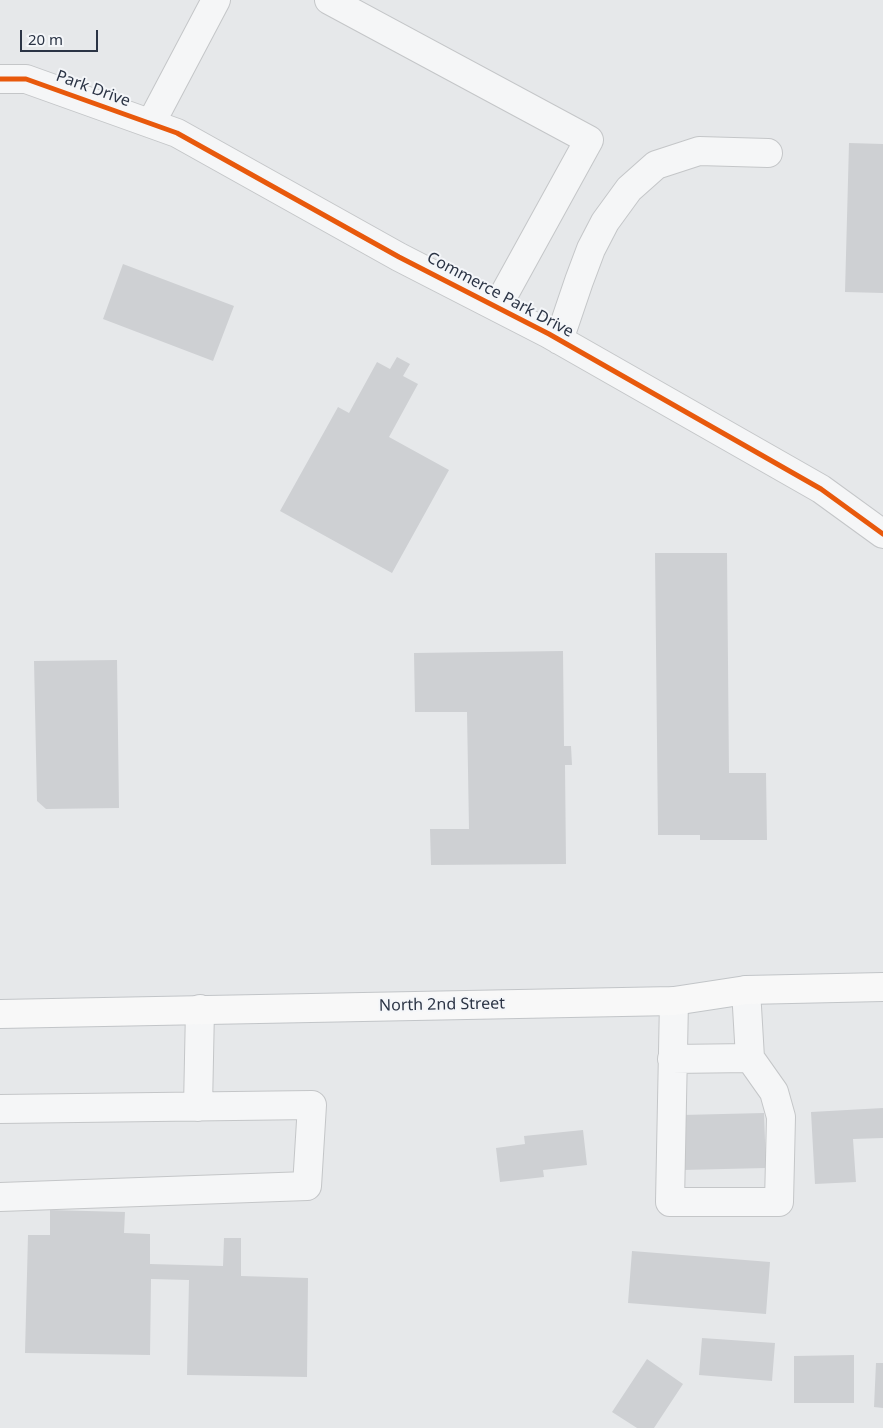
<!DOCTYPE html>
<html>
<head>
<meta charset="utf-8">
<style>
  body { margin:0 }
  #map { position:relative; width:883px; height:1428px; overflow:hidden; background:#e6e8ea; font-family:"Noto Sans",sans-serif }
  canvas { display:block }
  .scale { position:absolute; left:20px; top:30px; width:78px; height:22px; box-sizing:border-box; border:2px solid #2b3445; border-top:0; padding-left:6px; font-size:15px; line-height:18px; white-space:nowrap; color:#2b3445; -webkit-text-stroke:4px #f4f6f9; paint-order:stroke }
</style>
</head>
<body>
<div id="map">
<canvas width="883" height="1428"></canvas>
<div class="scale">20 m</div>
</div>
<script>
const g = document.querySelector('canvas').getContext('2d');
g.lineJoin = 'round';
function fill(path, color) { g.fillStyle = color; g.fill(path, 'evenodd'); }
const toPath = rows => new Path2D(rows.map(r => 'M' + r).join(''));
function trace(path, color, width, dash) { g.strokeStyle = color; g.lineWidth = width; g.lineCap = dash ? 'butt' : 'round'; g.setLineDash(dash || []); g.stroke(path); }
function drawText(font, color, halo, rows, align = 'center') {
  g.font = font + ' "Noto Sans",sans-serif'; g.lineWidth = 4; g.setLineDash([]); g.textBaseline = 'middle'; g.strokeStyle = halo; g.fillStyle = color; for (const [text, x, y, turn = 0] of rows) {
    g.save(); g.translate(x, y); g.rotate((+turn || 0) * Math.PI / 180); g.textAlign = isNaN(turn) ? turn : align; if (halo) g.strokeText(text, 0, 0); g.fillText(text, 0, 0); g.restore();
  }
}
fill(toPath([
  [849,143,883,144,883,293,845,292],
  [123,264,234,306,213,361,103,319],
  [397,357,410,364,403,376,418,384,389,437,449,470,392,573,280,511,338,407,349,413,377,362,390,369],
  [655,553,727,553,729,773,766,773,767,840,700,840,700,835,658,835],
  [563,651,564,746,571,746,572,765,565,765,566,864,431,865,430,829,469,829,467,712,415,712,414,653],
  [117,660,119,808,46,809,37,801,34,661],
  [883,1108,883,1138,853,1139,856,1182,815,1184,811,1112],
  [764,1113,766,1168,683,1170,682,1115],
  [583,1130,587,1165,543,1170,544,1177,500,1182,496,1148,525,1144,524,1136],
  [50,1210,125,1212,124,1233,150,1234,150,1264,223,1266,224,1238,241,1238,241,1276,308,1278,307,1377,187,1375,189,1280,151,1279,150,1355,25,1353,28,1235,50,1235],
  [632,1251,770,1262,766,1314,628,1303],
  [702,1338,775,1343,772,1381,699,1375],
  [854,1355,854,1403,794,1403,794,1356],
  [647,1359,683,1384,654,1428,637,1428,612,1412],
  [876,1363,883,1363,883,1408,874,1407]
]), '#ced0d3');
const minor = toPath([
  [329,0,589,140,497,307],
  [0,79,26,79,177,133,399,257,549,334,821,489,883,534],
  [151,123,216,0],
  [559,340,579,281,591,249,605,222,629,189,656,165,699,151,768,153],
  [674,1001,670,1202,779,1202,781,1117,774,1092,750,1058,746,990],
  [672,1059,750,1058],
  [198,1107,200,1009],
  [0,1109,312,1105,307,1186,0,1197]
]);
const major = toPath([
  [0,1014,674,1001,746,990,883,987]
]);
trace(minor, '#c4c6c8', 30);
trace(major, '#c2c5c8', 30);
trace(minor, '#f5f6f7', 28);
trace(major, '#f8f8f8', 28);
trace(toPath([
  [0,79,26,79,177,133,399,257,549,334,821,489,883,534]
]), '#e8590c', 5);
drawText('16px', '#2b3445', '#f4f6f9', [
  ["Park Drive",93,89,20],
  ["Commerce Park Drive",500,295,28],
  ["North 2nd Street",442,1005,-1]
]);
</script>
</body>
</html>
